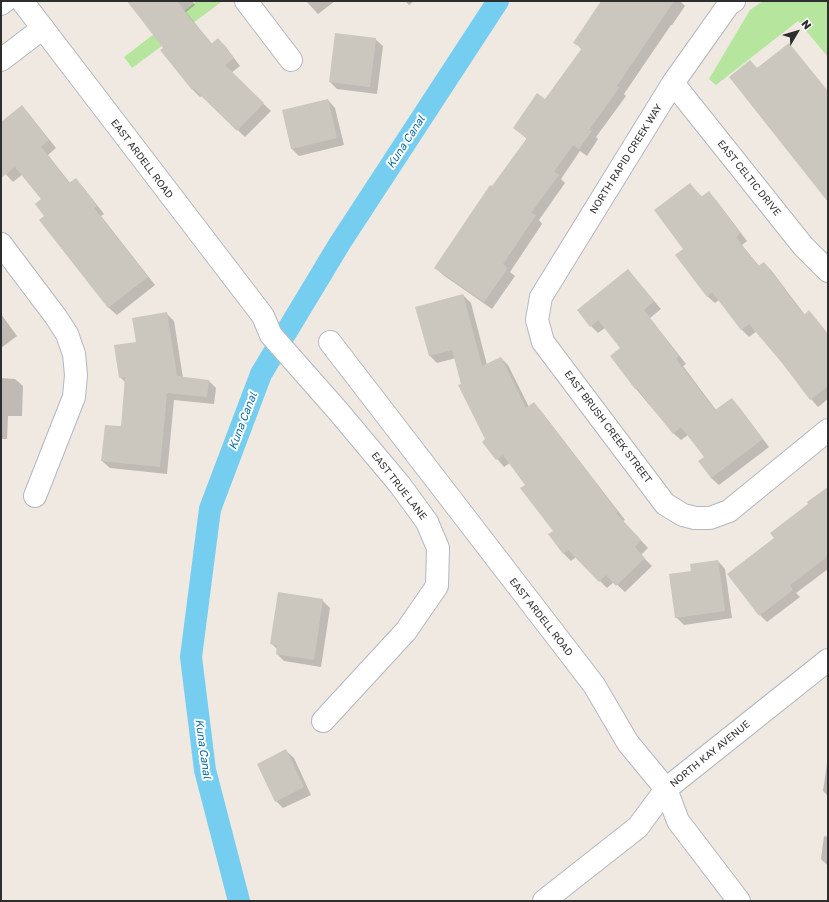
<!DOCTYPE html>
<html>
<head>
<meta charset="utf-8">
<style>
  body { margin:0 }
  #map { position:relative; width:829px; height:902px; overflow:hidden; background:#efe9e1; font-family:"Golos Text",sans-serif }
  canvas { display:block }
  .frame { position:absolute; inset:0; border:2px solid #2e2e2e; pointer-events:none }
  .north { position:absolute; left:777px; top:12px; width:40px; height:40px; -webkit-text-stroke:3px #fff; paint-order:stroke; rotate:52deg; font-size:11px; font-weight:700; line-height:16px; text-align:center; color:#2e2e2e }
  .north::after { content:''; display:block; margin:auto; width:14px; height:18px; background:#2e2e2e; clip-path:polygon(50% 0,100% 100%,50% 72%,0 100%) }
</style>
</head>
<body>
<div id="map">
<canvas width="829" height="902"></canvas>
<div class="frame"></div>
<div class="north">N</div>
</div>
<script>
const g = document.querySelector('canvas').getContext('2d');
g.lineJoin = 'round';
function fill(path, color) { g.fillStyle = color; g.fill(path, 'evenodd'); }
const toPath = rows => new Path2D(rows.map(r => 'M' + r).join(''));
function trace(path, color, width, dash) { g.strokeStyle = color; g.lineWidth = width; g.lineCap = dash ? 'butt' : 'round'; g.setLineDash(dash || []); g.stroke(path); }
function drawText(font, color, halo, rows, align = 'center') {
  g.font = font + ' "Golos Text",sans-serif'; g.lineWidth = 4; g.setLineDash([]); g.textBaseline = 'middle'; g.strokeStyle = halo; g.fillStyle = color; for (const [text, x, y, turn = 0] of rows) {
    g.save(); g.translate(x, y); g.rotate((+turn || 0) * Math.PI / 180); g.textAlign = isNaN(turn) ? turn : align; if (halo) g.strokeText(text, 0, 0); g.fillText(text, 0, 0); g.restore();
  }
}
fill(toPath([
  [197,1,219,1,220,3,132,68,124,57],
  [763,1,828,1,828,57,798,21,716,85,709,79,750,10]
]), '#b6e59e');
fill(toPath([
  [127,1,192,1,195,5,186,12,212,44,218,39,226,47,240,66,231,73,271,111,245,137,202,96,200,97,193,90,165,48],
  [306,1,335,1,318,14],
  [405,1,414,1,409,5],
  [612,1,680,1,685,6,672,25,671,25,624,94,626,96,596,137,598,139,587,156,580,151,561,179,565,183,539,220,542,224,510,272,515,276,492,309,443,275,436,268,527,139,514,128,545,100,582,50,575,42],
  [375,39,383,46,377,94,337,89,330,82],
  [328,100,335,108,344,145,299,156,291,148],
  [22,107,29,114,56,148,48,155,70,183,76,179,83,187,104,214,101,216,155,285,117,315,109,308,40,220,45,216,42,200,23,174,13,182,1,169,1,123],
  [690,184,702,197,709,193,716,200,747,241,742,245,759,266,764,263,771,270,805,315,809,311,828,334,828,399,818,407,811,399,782,362,757,331,749,337,741,329,719,300,715,303,707,296,685,249],
  [628,270,661,309,650,318,686,364,683,366,716,410,731,399,739,407,769,447,719,485,711,478,705,457,688,435,681,440,673,433,636,389,611,356,622,348,605,328,598,333,591,326],
  [463,295,471,303,487,365,501,358,508,365,529,407,534,404,541,411,625,520,623,521,648,548,641,555,652,566,625,592,614,582,607,588,576,557,571,561,563,553,554,531,526,485,510,463,504,467,483,442,486,440,456,358,437,363,429,355],
  [1,314,17,336,1,348],
  [167,314,174,321,183,378,209,381,216,388,214,404,174,400,167,474,110,468,102,461,122,427,126,383,120,377,137,343],
  [1,378,15,379,23,386,22,416,8,416,7,439,1,439],
  [828,490,828,569,796,593,800,597,767,622,760,615,775,538],
  [718,561,725,569,732,618,684,625,676,617,692,572],
  [322,600,330,608,321,667,284,661,277,654,278,650,271,643],
  [286,751,294,758,311,795,283,808,276,801],
  [828,757,828,796,823,791],
  [824,836,828,837,828,866,821,859]
]), '#0003');
trace(toPath([
  [239,901,205,770,191,657,210,509,261,374,340,243,498,1]
]), '#75cef0', 22);
fill(toPath([
  [127,1,177,1,211,44,218,38,234,58,225,65,264,103,237,131,194,89,192,90,160,50,163,48],
  [601,1,674,1,617,86,619,88,589,130,592,131,579,149,573,145,554,172,559,175,531,213,536,215,503,264,508,268,484,302,434,268,490,185,492,186,527,138,513,128,537,93,545,99,582,48,573,43],
  [335,33,376,38,370,87,329,82],
  [789,43,828,91,828,202,729,77,750,60,757,68],
  [328,99,337,138,291,149,282,110],
  [22,105,49,140,41,147,69,183,76,178,97,206,94,208,148,277,108,308,39,220,44,216,35,204,41,199,15,167,1,178,1,122],
  [690,183,701,197,709,191,740,233,736,237,758,266,764,262,804,315,809,310,828,334,828,386,810,400,782,363,749,324,741,330,712,292,707,297,675,255,683,249,654,210],
  [628,269,654,301,644,310,679,356,676,359,715,410,732,398,763,439,711,478,698,461,704,457,681,427,673,434,637,388,635,389,610,356,620,348,598,320,590,327,577,310],
  [463,294,482,366,501,357,526,408,534,402,618,512,616,513,641,540,635,547,645,558,616,586,606,575,599,582,568,550,563,554,548,534,553,531,520,488,525,485,503,455,496,460,482,442,485,439,458,385,461,384,452,350,429,356,415,307],
  [167,312,177,376,209,380,207,397,167,393,160,467,101,461,105,425,121,426,125,377,119,378,114,345,136,342,132,318],
  [828,487,828,556,790,585,793,590,759,616,727,574,774,538,770,533,808,504,807,502],
  [718,560,725,611,675,618,669,574,691,571,690,564],
  [278,592,323,599,314,660,276,654,277,645,270,644],
  [286,749,304,787,275,802,257,764]
]), '#cbc7bf');
const minor = toPath([
  [22,1,263,316,271,335,338,411,400,485,427,522,438,548,437,586,406,631,323,721],
  [246,1,291,60],
  [734,1,729,4,673,83,541,297,537,320,543,342,665,504,683,515,695,518,710,518,729,511,828,430],
  [1,4,5,1],
  [1,60,43,28],
  [673,83,803,246,828,271],
  [1,244,56,317,67,334,74,354,76,375,74,397,35,496],
  [330,342,594,685,628,743,666,789,678,821,739,901],
  [544,901,638,827,666,789,828,660]
]);
trace(minor, '#b4b7c1', 24);
trace(minor, '#fff', 22);
drawText('10px', '#2e2e2e', '#fff', [
  ["EAST ARDELL ROAD",142,159,53],
  ["NORTH RAPID CREEK WAY",626,159,-58],
  ["EAST CELTIC DRIVE",749,178,51],
  ["EAST BRUSH CREEK STREET",608,427,53],
  ["EAST TRUE LANE",399,486,52],
  ["EAST ARDELL ROAD",541,617,52],
  ["NORTH KAY AVENUE",710,754,-39]
]);
drawText('italic 11px', '#0d6ea3', '#fff', [
  ["Kuna Canal",406,142,-57],
  ["Kuna Canal",243,421,-69],
  ["Kuna Canal",203,749,82]
]);
</script>
</body>
</html>
